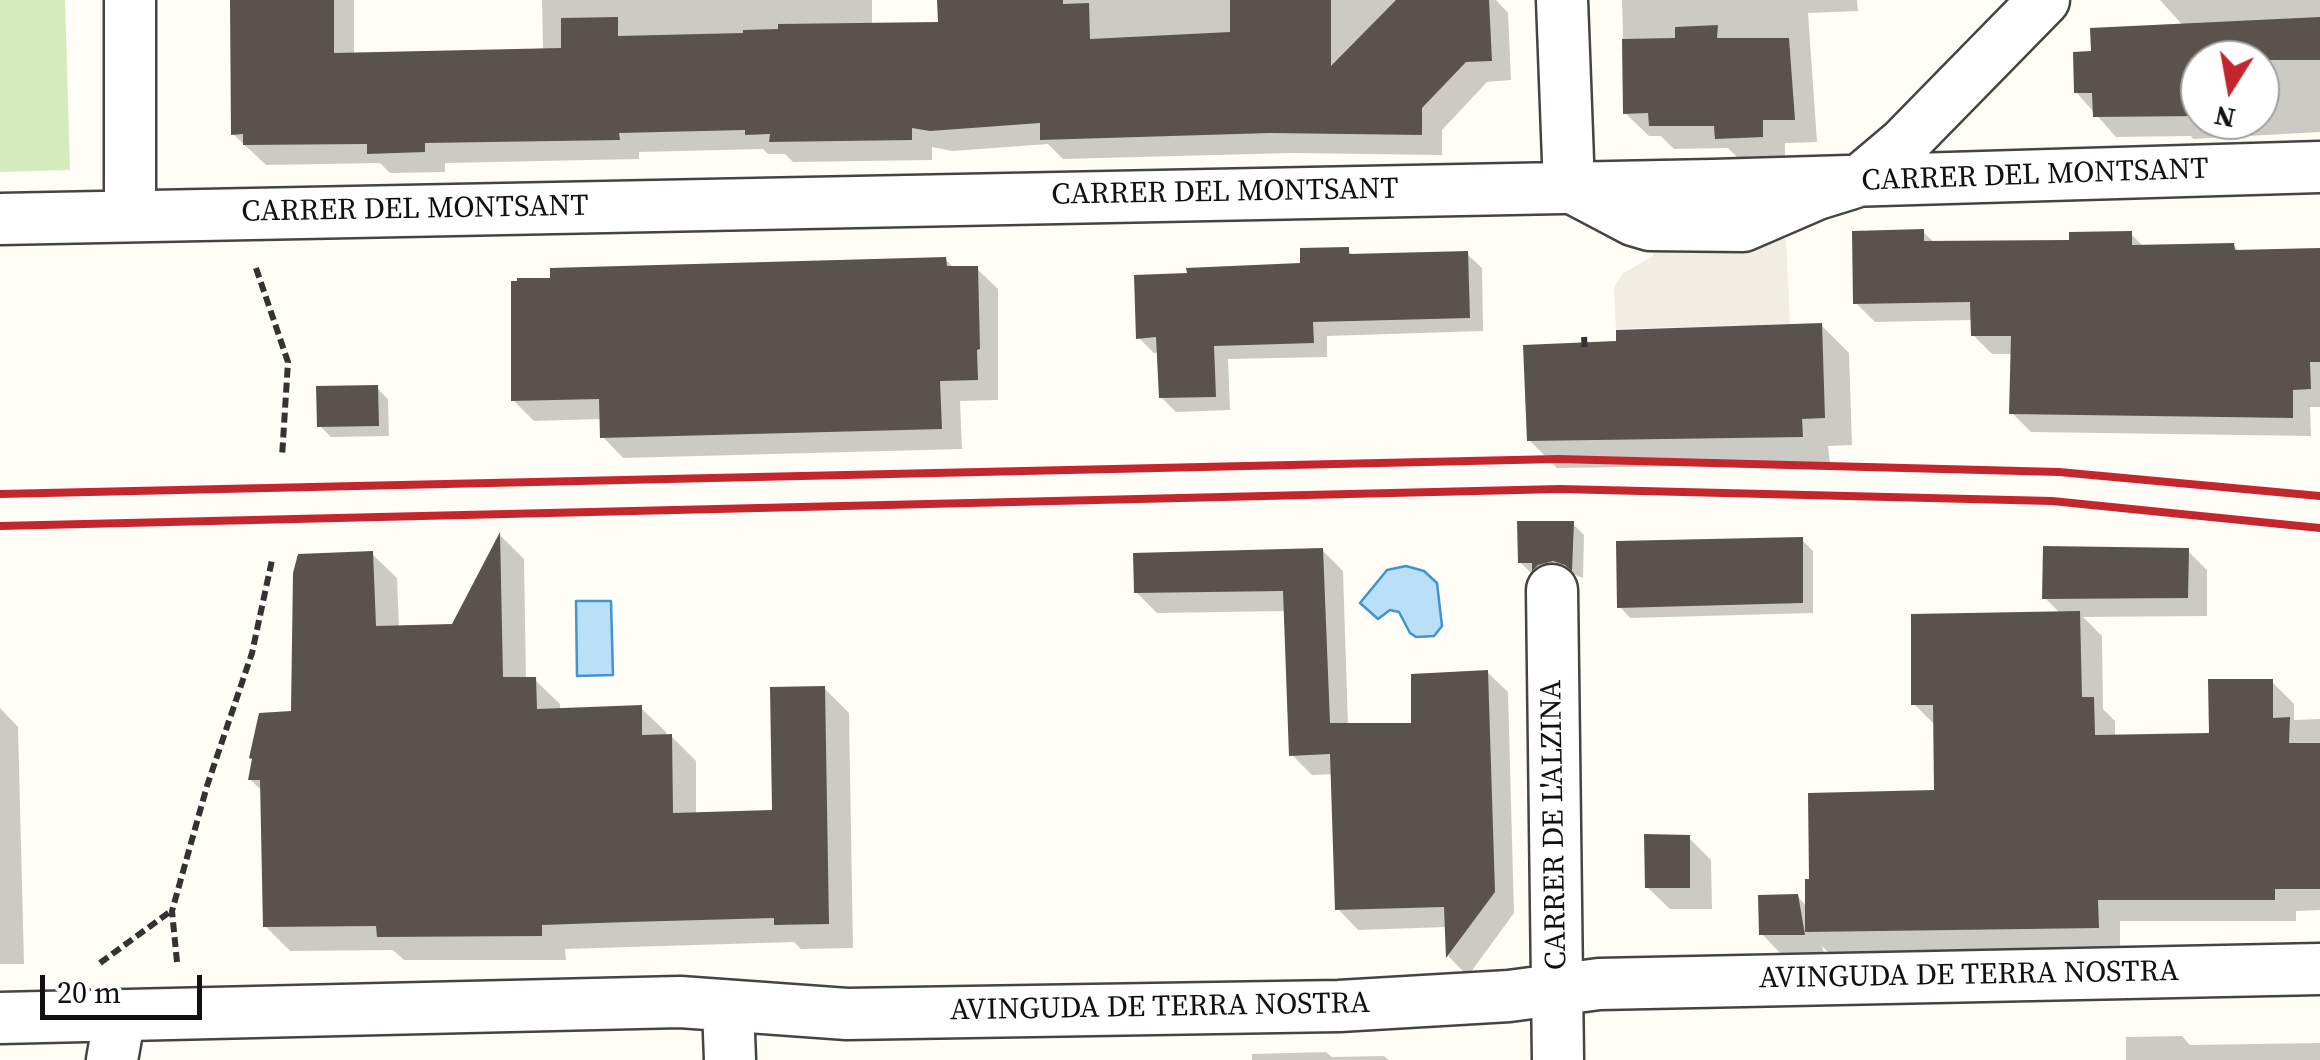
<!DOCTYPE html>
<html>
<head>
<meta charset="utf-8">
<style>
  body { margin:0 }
  #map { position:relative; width:2320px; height:1060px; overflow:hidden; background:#fffdf5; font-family:"Source Serif 4",serif }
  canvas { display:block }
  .north { position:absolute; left:2180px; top:40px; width:100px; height:100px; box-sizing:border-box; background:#fff; border:2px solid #a0a0a0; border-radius:50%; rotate:191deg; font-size:28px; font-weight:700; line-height:40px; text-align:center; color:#111 }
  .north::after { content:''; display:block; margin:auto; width:35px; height:45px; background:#c4262e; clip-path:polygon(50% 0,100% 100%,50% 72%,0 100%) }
  .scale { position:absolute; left:40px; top:975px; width:162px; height:45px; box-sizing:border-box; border:5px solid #111; border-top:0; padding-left:12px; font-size:30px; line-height:35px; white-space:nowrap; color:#111; -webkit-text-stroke:8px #fff; paint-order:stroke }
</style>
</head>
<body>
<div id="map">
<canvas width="2320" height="1060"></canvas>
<div class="north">N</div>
<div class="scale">20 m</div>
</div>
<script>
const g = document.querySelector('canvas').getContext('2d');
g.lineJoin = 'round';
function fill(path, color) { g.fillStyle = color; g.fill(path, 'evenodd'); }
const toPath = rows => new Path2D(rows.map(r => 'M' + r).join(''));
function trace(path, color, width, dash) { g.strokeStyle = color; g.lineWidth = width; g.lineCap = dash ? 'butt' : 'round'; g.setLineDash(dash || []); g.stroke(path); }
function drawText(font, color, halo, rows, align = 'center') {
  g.font = font + ' "Source Serif 4",serif'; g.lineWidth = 10; g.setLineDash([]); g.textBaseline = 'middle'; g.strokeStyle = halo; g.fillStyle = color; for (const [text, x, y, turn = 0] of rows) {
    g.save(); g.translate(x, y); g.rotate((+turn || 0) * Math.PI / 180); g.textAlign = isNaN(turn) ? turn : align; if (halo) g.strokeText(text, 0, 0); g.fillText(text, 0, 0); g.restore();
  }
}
fill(toPath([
  [0,0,65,0,70,170,0,172]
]), '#d5ebbd');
fill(toPath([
  [1786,239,1790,324,1616,329,1614,288,1622,274,1653,256,1652,242]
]), '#f1ede2');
const water = toPath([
  [1406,566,1424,571,1437,583,1442,626,1434,636,1416,637,1410,633,1399,612,1390,610,1378,619,1360,603,1387,570,1406,566],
  [576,601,611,601,613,675,577,676,576,601]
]);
fill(water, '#b9e0f7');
trace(water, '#3f96cf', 2.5);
fill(toPath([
  [232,0,354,0,354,55,543,51,542,0,872,0,872,25,941,24,940,0,1496,0,1508,13,1511,80,1487,82,1442,130,1442,155,1292,153,1063,159,1048,144,952,151,932,147,932,160,793,162,785,154,768,154,763,149,639,152,639,159,445,163,445,172,390,173,380,163,266,165,233,134],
  [1622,0,1857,0,1858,11,1808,13,1817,142,1785,143,1785,160,1741,161,1728,148,1674,149,1661,136,1649,136,1625,113],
  [2160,0,2320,0,2320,132,2193,139,2191,136,2116,137,2076,92,2093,54,2186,29],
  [2200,60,2260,60,2260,120,2200,120],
  [1923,232,1935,243,2072,242,2131,234,2144,247,2233,245,2240,252,2320,251,2320,407,2310,407,2311,436,2031,432,2012,413,2013,354,1992,354,1973,335,1973,320,1875,322,1856,303],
  [1348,250,1355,257,1467,254,1482,268,1483,331,1327,336,1327,357,1228,359,1230,410,1176,412,1161,397,1159,352,1154,353,1139,338,1303,265],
  [945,259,955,269,977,269,998,289,998,400,960,401,962,449,623,458,603,437,602,419,534,421,513,400],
  [1821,325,1849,353,1852,445,1828,446,1830,464,1557,468,1529,440,1618,343],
  [377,388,388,399,389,436,331,437,320,426],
  [1573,524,1584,535,1583,578,1565,571,1531,573,1520,562],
  [501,536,524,559,526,680,535,680,560,704,560,710,641,708,666,732,666,737,671,736,696,761,696,815,775,812,824,688,849,713,853,948,801,949,794,942,565,949,566,960,404,960,393,950,290,951,265,926,263,792,250,779,293,714,372,554,397,578,399,628,454,627],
  [1802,540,1813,551,1813,613,1630,618,1619,606],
  [1322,550,1343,571,1348,726,1413,726,1487,672,1508,692,1514,913,1468,976,1449,957,1447,927,1358,930,1338,909,1334,774,1312,775,1292,755,1286,611,1157,613,1136,592],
  [2188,551,2207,570,2207,616,2083,617,2102,636,2103,709,2115,721,2115,737,2211,735,2272,682,2294,704,2294,720,2320,719,2320,910,2296,911,2296,921,2120,921,2120,949,1830,954,1822,946,1824,954,1782,955,1762,934,1797,896,1808,907,1937,792,1936,726,1914,704,2061,614,2045,598],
  [0,708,18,727,24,964,0,964],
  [1689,838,1711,860,1712,909,1670,909,1647,887],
  [2182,1036,2190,1045,2320,1043,2320,1060,2126,1060,2126,1037],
  [1326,1052,1332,1057,1384,1056,1389,1060,1252,1060,1252,1054]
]), '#0003');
fill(toPath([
  [230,0,334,0,334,53,561,48,561,18,618,17,618,36,743,33,743,30,778,29,778,24,938,22,937,0,1063,0,1063,4,1089,3,1090,39,1230,32,1230,0,1331,0,1331,66,1396,0,1489,0,1492,61,1466,62,1422,108,1422,135,1270,133,1040,140,1040,123,930,131,912,128,912,140,769,142,770,134,745,135,745,130,619,133,620,140,425,143,425,152,367,154,367,144,243,145,243,134,231,135],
  [2320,17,2320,60,2200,60,2200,116,2093,117,2092,93,2074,93,2073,52,2091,51,2090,28],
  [1718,25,1717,38,1789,38,1795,120,1763,120,1763,137,1715,139,1714,126,1649,126,1648,113,1623,114,1622,39,1675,38,1675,27],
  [1924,229,1924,241,2069,240,2069,232,2132,231,2132,245,2234,243,2235,250,2320,248,2320,362,2310,362,2311,389,2293,390,2293,418,2009,414,2011,336,1971,336,1970,302,1853,304,1852,231],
  [1349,247,1349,254,1468,251,1470,318,1313,322,1314,343,1214,346,1216,397,1159,398,1156,337,1136,339,1134,275,1187,273,1186,268,1300,263,1300,248],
  [946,257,947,266,978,266,980,349,977,350,978,380,940,381,942,429,600,438,599,399,511,401,511,281,517,281,517,278,550,278,550,268],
  [1822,323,1825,418,1802,419,1803,437,1527,441,1523,345,1616,341,1616,330],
  [378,385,379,426,317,427,316,386],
  [1517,521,1574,521,1572,571,1565,565,1553,561,1538,565,1532,571,1532,563,1518,563],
  [500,532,503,677,536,677,537,709,642,705,642,735,672,734,673,813,772,810,770,687,825,686,829,924,774,925,774,918,628,922,542,925,542,936,377,937,376,926,263,927,260,780,248,780,252,759,249,758,259,713,291,711,293,573,298,554,373,551,376,626,452,624],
  [1803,537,1803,603,1617,608,1616,541],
  [2043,546,2189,548,2188,598,2042,599],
  [1323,548,1330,723,1411,723,1411,674,1488,670,1495,892,1446,958,1444,907,1335,910,1330,754,1289,756,1283,591,1134,593,1133,553],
  [2080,611,2082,697,2094,697,2095,735,2209,733,2208,679,2273,679,2273,718,2290,717,2289,743,2320,743,2320,889,2275,889,2275,900,2098,900,2099,928,1805,932,1805,879,1809,879,1808,793,1934,790,1933,705,1911,705,1911,614],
  [1644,834,1690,835,1690,888,1645,888],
  [1798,894,1805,935,1759,935,1758,895]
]), '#5a524d');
const minor = toPath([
  [130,0,130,215],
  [1562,0,1569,187],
  [1578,191,1633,220,1650,225,1743,226,1817,194,1859,181,1904,143,2044,0],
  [0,219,1713,185,2320,167],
  [1552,590,1558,1060],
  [728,1006,730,1060],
  [0,1018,680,1002,847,1014,1339,1006,1509,996,1599,984,2320,969],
  [112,1060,120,1015]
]);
trace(minor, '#444', 55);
trace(toPath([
  [256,268,288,362,282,457],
  [1584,337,1585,351],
  [177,962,172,911,207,786,252,653,272,560],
  [100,963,171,911]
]), '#333', 6, [10, 5]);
trace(minor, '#fff', 50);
trace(toPath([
  [0,494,1558,459,2059,472,2320,496],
  [0,526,1560,489,2052,501,2320,528]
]), '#c4262e', 8);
drawText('30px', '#111', '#fff', [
  ["CARRER DEL MONTSANT",2035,176,-2],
  ["CARRER DEL MONTSANT",1225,193,-1],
  ["CARRER DEL MONTSANT",415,210,-1],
  ["CARRER DE L'ALZINA",1555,825,-91],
  ["AVINGUDA DE TERRA NOSTRA",1969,976,-1],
  ["AVINGUDA DE TERRA NOSTRA",1160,1008,-1]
]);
</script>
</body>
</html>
